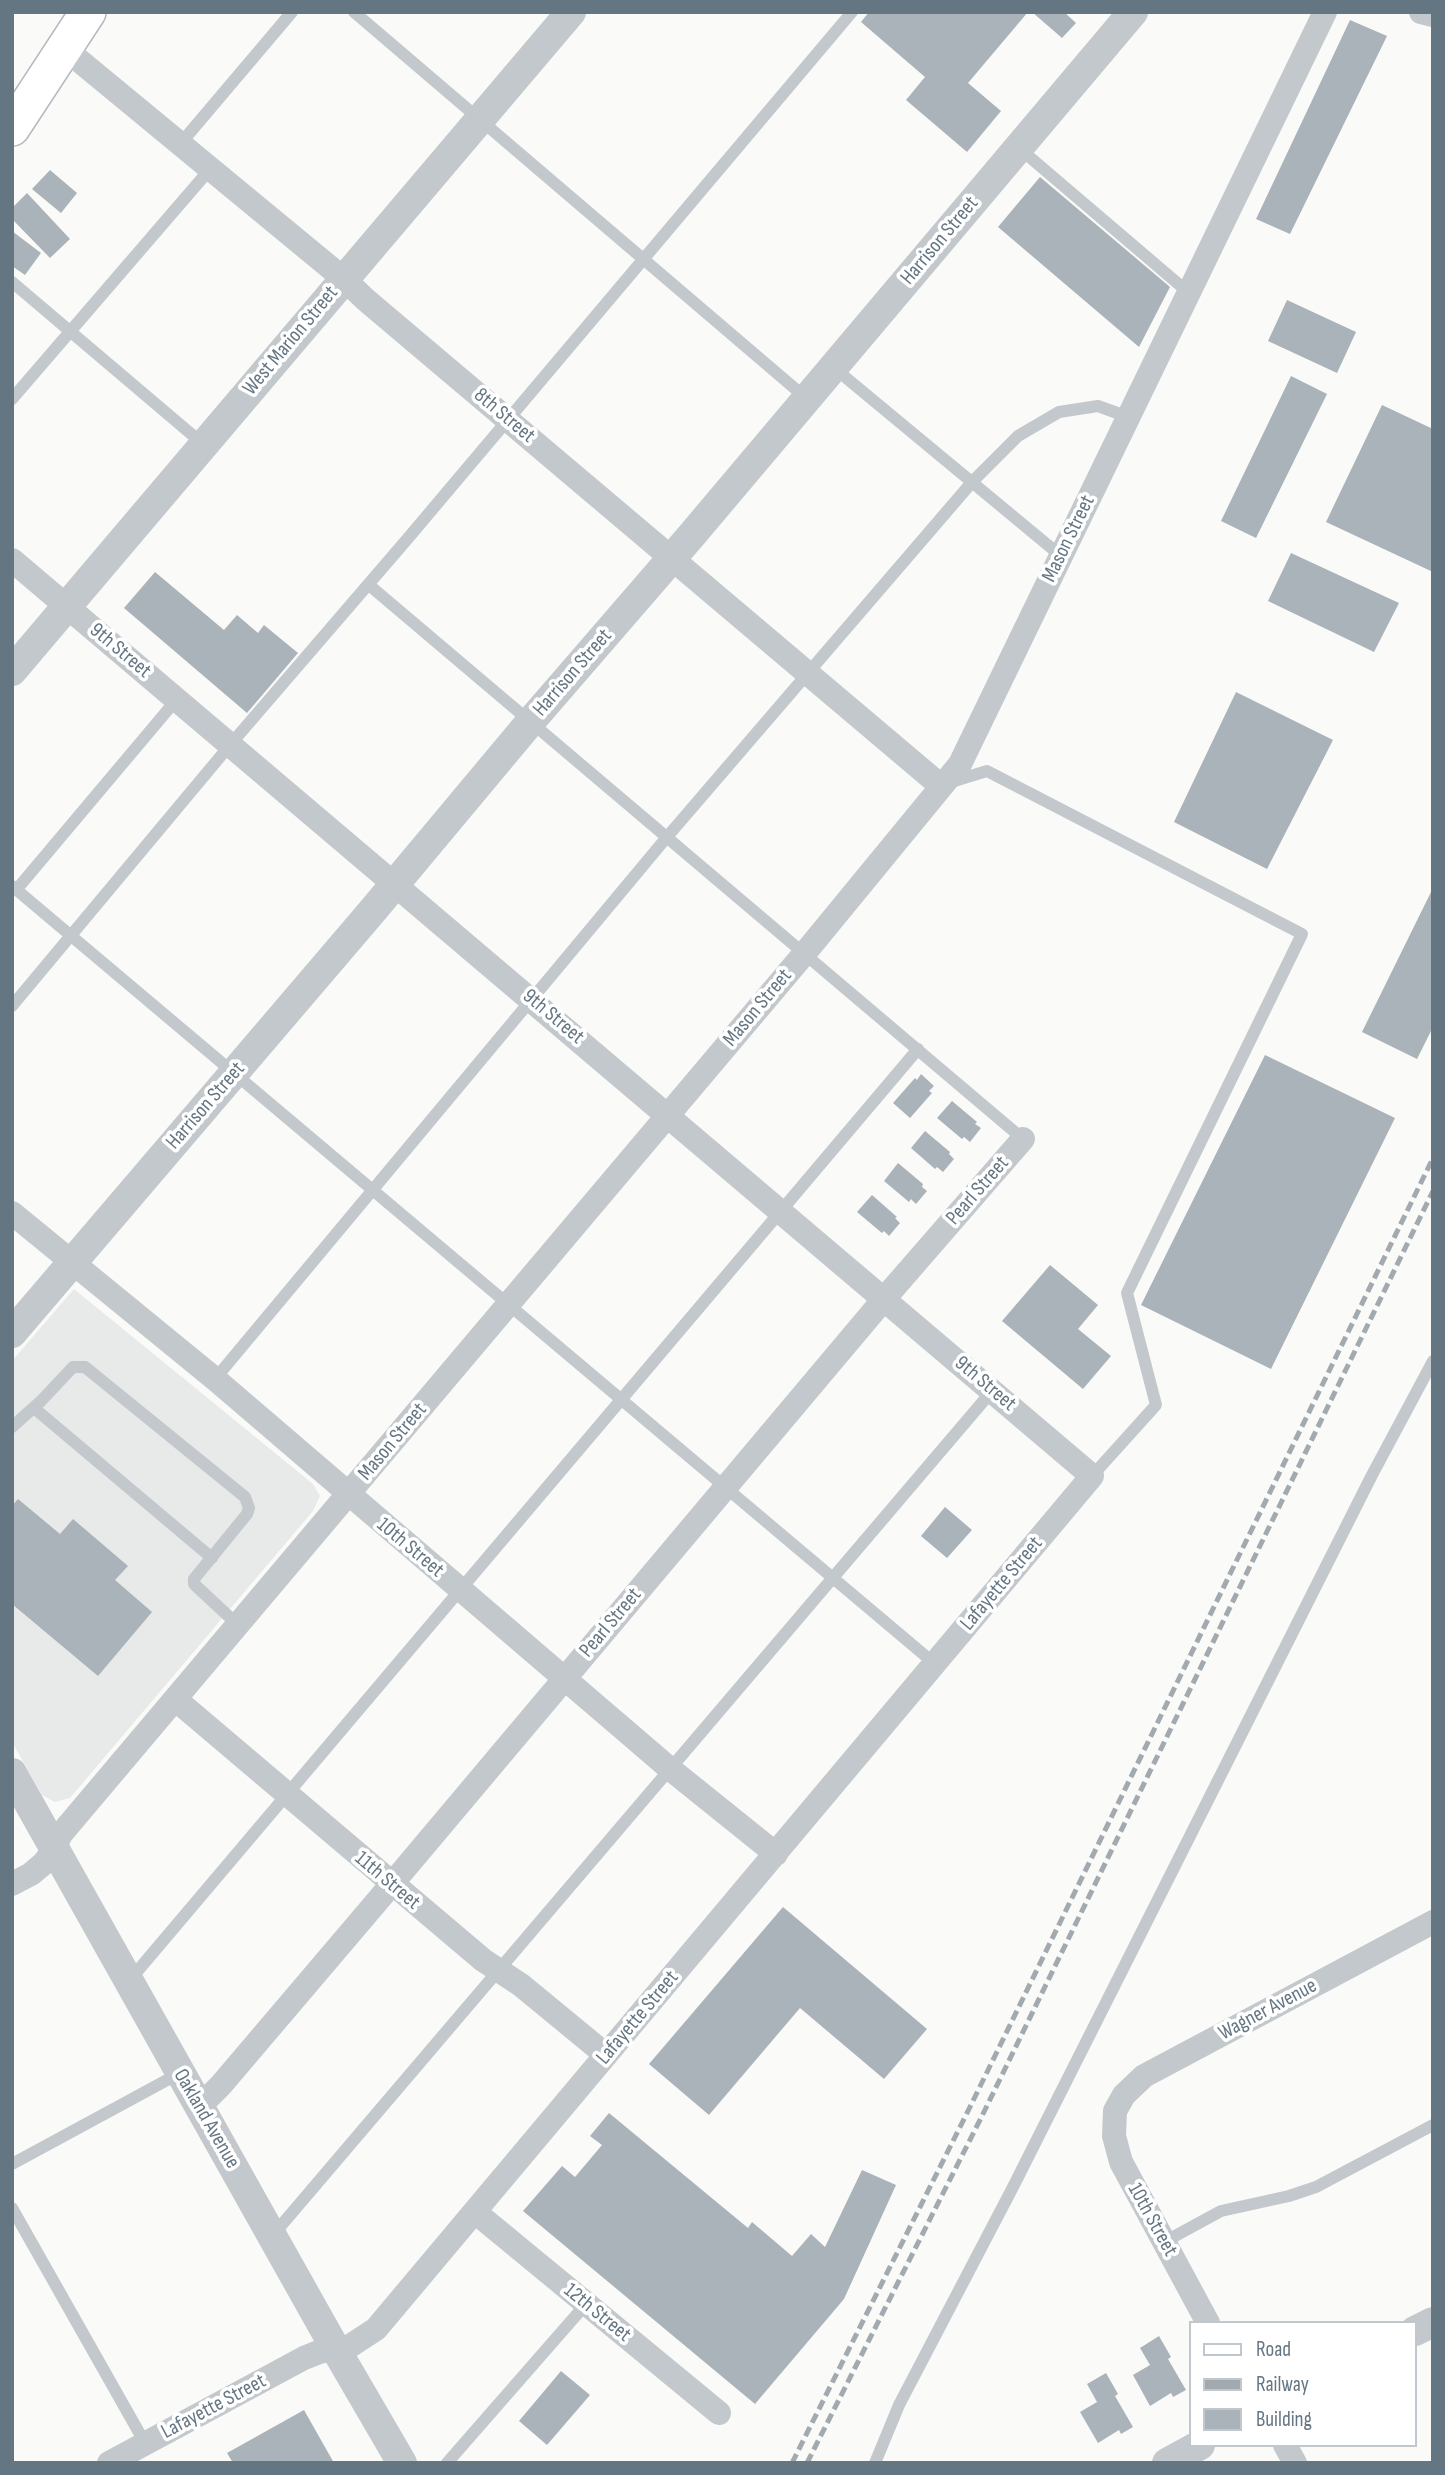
<!DOCTYPE html>
<html>
<head>
<meta charset="utf-8">
<style>
  body { margin:0 }
  #map { position:relative; width:1445px; height:2475px; overflow:hidden; background:#fafaf8; font-family:"Sofia Sans Condensed",sans-serif }
  canvas { display:block }
  .frame { position:absolute; inset:0; border:14px solid #657683; pointer-events:none }
  .legend { position:absolute; left:1189px; top:2321px; width:228px; height:126px; box-sizing:border-box; background:#fff; border:2px solid #c1c8cd; margin:0; padding:9px 12px; list-style:none; font-size:21px; color:#657683 }
  .legend li { display:flex; align-items:center; gap:14px; height:35px }
  .legend b { width:35px; border:2px solid #c1c8cd }
</style>
</head>
<body>
<div id="map">
<canvas width="1445" height="2475"></canvas>
<div class="frame"></div>
<ul class="legend">
<li><b style="height:9px;background:#fff"></b>Road</li>
<li><b style="height:9px;background:#a2aab0"></b>Railway</li>
<li><b style="height:19px;background:#aab3b9"></b>Building</li>
</ul>
</div>
<script>
const g = document.querySelector('canvas').getContext('2d');
g.lineJoin = 'round';
function fill(path, color) { g.fillStyle = color; g.fill(path, 'evenodd'); }
const toPath = rows => new Path2D(rows.map(r => 'M' + r).join(''));
function trace(path, color, width, dash) { g.strokeStyle = color; g.lineWidth = width; g.lineCap = dash ? 'butt' : 'round'; g.setLineDash(dash || []); g.stroke(path); }
function drawText(font, color, halo, rows, align = 'center') {
  g.font = font + ' "Sofia Sans Condensed",sans-serif'; g.lineWidth = 7; g.setLineDash([]); g.textBaseline = 'middle'; g.strokeStyle = halo; g.fillStyle = color; for (const [text, x, y, turn = 0] of rows) {
    g.save(); g.translate(x, y); g.rotate((+turn || 0) * Math.PI / 180); g.textAlign = isNaN(turn) ? turn : align; if (halo) g.strokeText(text, 0, 0); g.fillText(text, 0, 0); g.restore();
  }
}
fill(toPath([
  [74,1289,313,1484,320,1496,313,1511,70,1798,55,1802,42,1795,12,1742,12,1361]
]), '#e8e9e9');
fill(toPath([
  [869,12,1028,12,968,83,1001,111,967,152,906,100,925,77,861,22],
  [1032,12,1064,12,1076,23,1062,38],
  [1350,20,1387,36,1290,234,1256,219],
  [50,170,77,193,61,213,32,189],
  [1040,177,1170,287,1139,347,998,227],
  [27,193,70,239,50,258,12,219,12,208],
  [12,231,41,253,25,275,12,266],
  [1287,300,1356,332,1337,373,1268,341],
  [1291,376,1327,394,1256,538,1221,521],
  [1382,405,1433,429,1433,572,1326,522],
  [1291,553,1399,603,1374,652,1268,601],
  [155,572,224,630,237,615,258,633,264,625,298,653,247,713,124,608],
  [1236,692,1333,740,1267,869,1174,822],
  [1433,888,1433,1027,1417,1059,1362,1032],
  [1265,1055,1395,1118,1271,1369,1141,1305],
  [921,1074,934,1086,929,1091,932,1093,910,1118,893,1103,915,1078,917,1080],
  [952,1101,977,1122,975,1124,981,1128,970,1142,964,1137,962,1139,937,1118],
  [925,1131,950,1152,949,1154,954,1159,943,1172,937,1167,935,1169,911,1148],
  [898,1163,923,1184,922,1187,927,1191,916,1204,911,1199,909,1202,884,1181],
  [872,1195,897,1217,895,1218,900,1223,889,1236,884,1231,882,1233,857,1212],
  [1050,1265,1098,1305,1078,1329,1111,1356,1083,1389,1002,1321],
  [18,1499,60,1534,73,1519,128,1566,115,1580,152,1612,98,1676,12,1604,12,1506],
  [945,1507,972,1530,947,1558,921,1536],
  [783,1907,927,2029,884,2079,800,2008,709,2115,649,2064],
  [609,2113,748,2228,752,2222,792,2256,811,2234,825,2247,862,2170,896,2185,844,2299,755,2404,523,2211,562,2166,575,2177,602,2145,590,2136],
  [1159,2336,1171,2357,1168,2359,1186,2390,1173,2397,1171,2393,1150,2406,1133,2375,1150,2365,1140,2348],
  [561,2371,590,2395,547,2445,519,2421],
  [1106,2373,1118,2394,1115,2396,1133,2427,1121,2434,1119,2430,1098,2443,1080,2412,1097,2402,1087,2384],
  [304,2410,334,2463,233,2463,227,2453]
]), '#aab3b9');
const secondary = toPath([
  [12,128,88,12]
]);
trace(secondary, '#b3babf', 38);
trace(toPath([
  [354,12,806,398],
  [181,143,292,12],
  [1019,148,1189,293],
  [12,282,203,444],
  [833,367,1061,556],
  [12,399,211,168],
  [369,585,1023,1139],
  [951,782,987,771,1302,934,1127,1293,1156,1405,1092,1476],
  [12,886,935,1664],
  [17,889,177,699],
  [12,1006,230,745,409,537,852,12],
  [215,1379,667,837,973,481,1018,436,1059,412,1098,406,1128,417],
  [34,1408,212,1558],
  [12,1427,41,1401,73,1367,85,1367,245,1497,249,1508,247,1514,194,1579,194,1584,238,1625],
  [129,1981,918,1049],
  [12,2164,180,2073],
  [12,2208,145,2443],
  [273,2235,992,1391],
  [1164,2242,1221,2211,1289,2196,1316,2187,1433,2125],
  [447,2463,586,2304],
  [875,2463,899,2405,1013,2187,1372,1475,1433,1361]
]), '#c3c8cc', 12);
trace(toPath([
  [1421,12,1433,15],
  [64,48,344,279,366,300,941,786],
  [12,560,1092,1476,376,2329,350,2346,319,2352,304,2358,109,2463],
  [12,1213,215,1379,669,1768,776,1854],
  [175,1699,483,1960,521,1985,606,2055],
  [12,1884,31,1874,44,1863,54,1849,61,1834,804,954,960,764,1325,12],
  [200,2106,221,2085,391,1885,884,1299,1023,1139],
  [475,2212,719,2413],
  [1208,2323,1121,2162,1114,2136,1115,2111,1124,2095,1144,2076,1433,1922],
  [1285,2445,1295,2463]
]), '#c3c8cc', 24);
trace(toPath([
  [12,671,571,12],
  [12,1333,374,909,531,721,691,536,1133,12],
  [12,1773,335,2348,402,2463],
  [1415,2331,1433,2322],
  [1167,2463,1200,2445]
]), '#c3c8cc', 30);
trace(secondary, '#fff', 35);
trace(toPath([
  [792,2463,970,2107,1433,1158],
  [807,2463,981,2118,1433,1191]
]), '#a2aab0', 5, [10, 5]);
drawText('21px', '#657683', '#fff', [
  ["Harrison Street",940,241,-50],
  ["West Marion Street",291,341,-50],
  ["8th Street",504,416,40],
  ["Mason Street",1069,539,-64],
  ["9th Street",120,651,40],
  ["Harrison Street",573,673,-49],
  ["Mason Street",758,1008,-50],
  ["9th Street",553,1017,40],
  ["Harrison Street",206,1106,-49],
  ["Pearl Street",978,1191,-49],
  ["9th Street",985,1384,40],
  ["Mason Street",393,1442,-50],
  ["10th Street",410,1548,40],
  ["Lafayette Street",1002,1584,-50],
  ["Pearl Street",611,1623,-50],
  ["11th Street",387,1881,40],
  ["Wagner Avenue",1268,2010,-28],
  ["Lafayette Street",638,2018,-50],
  ["Oakland Avenue",206,2119,60],
  ["10th Street",1152,2220,61],
  ["12th Street",597,2313,39],
  ["Lafayette Street",214,2407,-28]
]);
</script>
</body>
</html>
